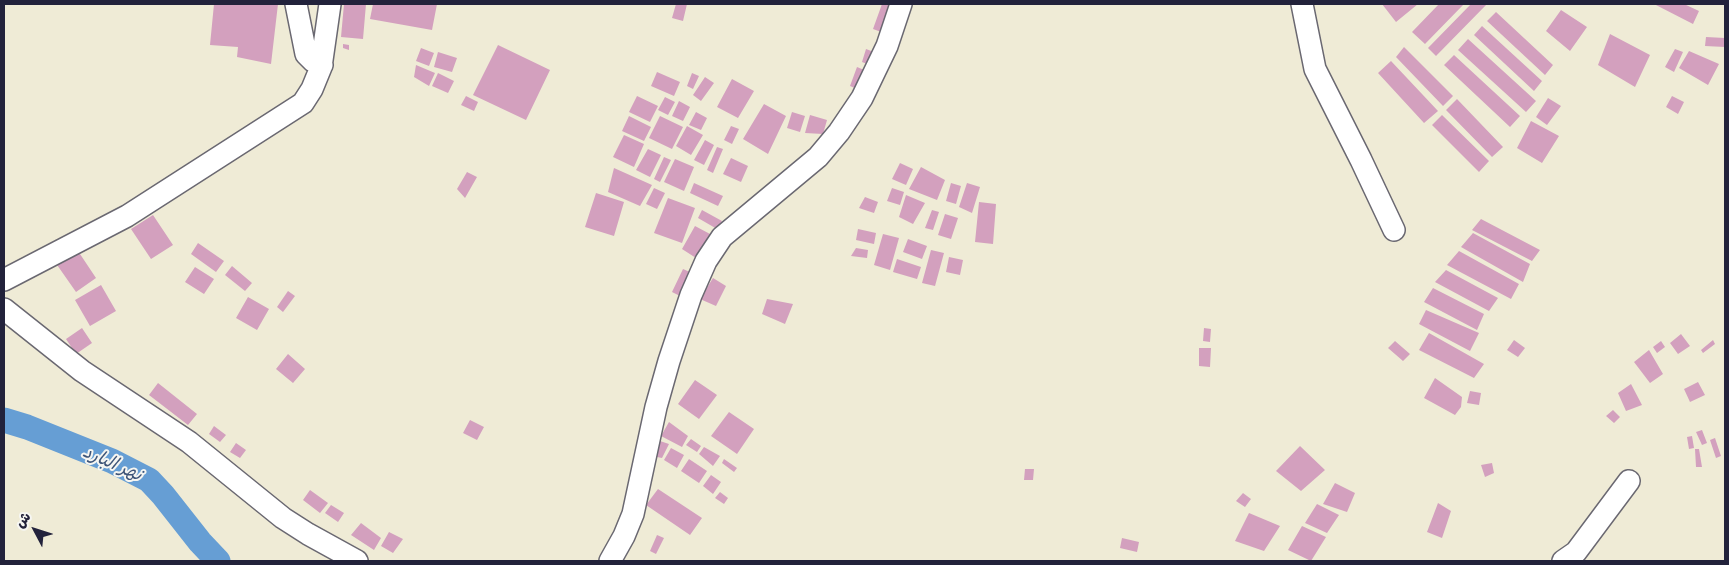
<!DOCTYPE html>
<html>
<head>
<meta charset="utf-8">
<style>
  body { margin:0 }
  #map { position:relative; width:1729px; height:565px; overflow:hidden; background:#efebd6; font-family:"Balsamiq Sans","Playpen Sans Arabic",sans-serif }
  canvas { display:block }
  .frame { position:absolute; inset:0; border:5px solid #22223b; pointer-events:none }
  .north { position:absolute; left:10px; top:505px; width:50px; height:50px; -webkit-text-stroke:4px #f6f6f2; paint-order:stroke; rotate:310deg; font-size:14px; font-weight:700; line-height:20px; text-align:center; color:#22223b }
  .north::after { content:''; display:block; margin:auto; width:18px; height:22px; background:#22223b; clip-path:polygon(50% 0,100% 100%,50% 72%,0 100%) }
</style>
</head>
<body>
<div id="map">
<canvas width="1729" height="565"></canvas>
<div class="frame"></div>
<div class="north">ش</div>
</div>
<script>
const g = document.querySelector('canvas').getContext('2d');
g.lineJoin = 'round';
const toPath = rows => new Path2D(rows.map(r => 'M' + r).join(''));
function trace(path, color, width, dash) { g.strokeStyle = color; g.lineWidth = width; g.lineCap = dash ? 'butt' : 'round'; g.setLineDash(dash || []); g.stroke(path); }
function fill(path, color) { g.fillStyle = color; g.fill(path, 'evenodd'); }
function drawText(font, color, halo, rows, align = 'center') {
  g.font = font + ' "Balsamiq Sans","Playpen Sans Arabic",sans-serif'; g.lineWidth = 4; g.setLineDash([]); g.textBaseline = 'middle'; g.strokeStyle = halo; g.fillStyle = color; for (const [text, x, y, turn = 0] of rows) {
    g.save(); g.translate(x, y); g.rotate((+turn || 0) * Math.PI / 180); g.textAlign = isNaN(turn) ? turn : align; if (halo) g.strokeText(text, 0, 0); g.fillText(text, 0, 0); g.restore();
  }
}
trace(toPath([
  [4,420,27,427,112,461,149,480,163,495,200,542,218,561]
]), '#669ed4', 25);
fill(toPath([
  [214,4,278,4,271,64,237,57,238,47,210,45],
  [344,4,366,4,363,39,341,37],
  [373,4,437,4,432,30,370,19],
  [676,4,687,4,683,21,672,18],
  [882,4,894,4,884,33,873,29],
  [1382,4,1418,4,1396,22],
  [1439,4,1464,4,1425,44,1412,32],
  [1471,4,1487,4,1436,56,1428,48],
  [1654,4,1684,4,1699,11,1693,24],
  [1561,10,1587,27,1570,51,1546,31],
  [1496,12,1553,65,1545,75,1487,21],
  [1482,26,1542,81,1534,91,1474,35],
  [1610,34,1650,55,1635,87,1598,65],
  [1706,37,1725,38,1725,47,1705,46],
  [1468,39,1536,101,1526,112,1458,50],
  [343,44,349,45,349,50,343,48],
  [498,45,550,70,526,120,473,95],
  [1404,47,1453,96,1443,106,1396,57],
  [421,48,434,53,429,66,416,61],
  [866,49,874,52,870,65,862,62],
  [1675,49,1683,52,1674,72,1665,67],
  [1689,51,1719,64,1708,85,1679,68],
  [438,52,457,58,452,72,434,67],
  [1454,55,1520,116,1510,127,1444,65],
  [1391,61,1438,111,1424,123,1378,73],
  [416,65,435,73,429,86,414,77],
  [857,67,869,72,862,91,850,86],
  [657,72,680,82,674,96,651,86],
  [438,73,454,81,448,93,432,86],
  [692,73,699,76,693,89,687,86],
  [705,77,714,83,701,101,693,95],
  [732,79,754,91,738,118,717,107],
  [466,96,478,102,474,111,461,105],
  [637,96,658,106,650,122,629,112],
  [1672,96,1684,102,1678,114,1666,107],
  [665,97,675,102,668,115,658,110],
  [1548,98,1561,106,1547,125,1536,117],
  [1457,99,1503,147,1492,157,1446,110],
  [679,101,690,107,683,121,672,116],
  [764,104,786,116,768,154,743,139],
  [696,112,707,118,701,130,689,125],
  [792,112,805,116,800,132,787,128],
  [810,115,827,120,823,134,805,133],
  [1442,115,1489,161,1479,172,1432,125],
  [629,116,651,127,644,141,622,131],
  [660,116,683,127,672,149,649,138],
  [1531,121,1559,136,1542,163,1517,148],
  [687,126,703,135,691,155,676,146],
  [731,126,739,129,732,144,724,140],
  [624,135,644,144,634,167,613,157],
  [705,140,714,145,704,165,694,160],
  [717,147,723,149,713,173,707,170],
  [648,149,661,155,650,177,636,170],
  [664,157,671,160,660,182,654,179],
  [731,158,748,166,741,182,723,174],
  [675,159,694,167,684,191,664,182],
  [900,163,913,169,906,185,892,179],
  [921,167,945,180,937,200,909,189],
  [614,168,652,185,640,206,608,192],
  [467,172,477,177,465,198,457,189],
  [694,183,723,196,718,206,690,193],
  [951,183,961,186,956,204,946,201],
  [967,183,980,187,972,213,959,207],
  [654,188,665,193,657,209,646,204],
  [892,188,904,192,900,205,887,201],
  [596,193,624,202,614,236,585,227],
  [906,195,925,203,913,224,899,217],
  [865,197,878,202,874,213,859,208],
  [668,198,695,208,682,243,654,233],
  [979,202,996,204,993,244,975,242],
  [702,210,722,221,717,229,698,218],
  [932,210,939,212,933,230,925,228],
  [945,214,958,218,951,239,938,235],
  [153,215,173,245,151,259,131,229],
  [1481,219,1540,250,1532,261,1472,230],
  [695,226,710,234,696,258,682,249],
  [858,229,876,233,874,244,856,240],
  [1473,233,1530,264,1523,282,1461,247],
  [883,234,899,238,890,270,874,265],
  [908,239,927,246,922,259,903,252],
  [198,243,224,261,216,272,191,254],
  [76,248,96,278,76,292,55,262],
  [856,248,868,250,867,258,851,256],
  [931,250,944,253,935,286,922,283],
  [1459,251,1519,284,1511,299,1447,265],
  [949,257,963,260,960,275,946,272],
  [897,259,921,267,917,279,893,272],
  [232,266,252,283,245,291,225,275],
  [195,267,214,279,204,294,185,282],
  [683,269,692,273,684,298,672,292],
  [1446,270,1498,298,1489,311,1435,282],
  [713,278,726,286,716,306,700,299],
  [101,285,116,311,90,326,75,300],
  [1433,288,1484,314,1477,330,1424,302],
  [288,291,295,296,283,312,277,307],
  [248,297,269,309,257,330,236,318],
  [767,299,793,304,785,324,762,314],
  [1426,310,1479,333,1470,351,1419,324],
  [82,328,92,343,76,354,66,339],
  [1204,328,1211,329,1210,342,1203,341],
  [1429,333,1484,364,1474,378,1419,350],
  [1681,334,1690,346,1678,354,1670,343],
  [1514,340,1525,348,1518,357,1507,350],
  [1713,340,1715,344,1703,353,1701,350],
  [1395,341,1410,354,1403,361,1388,348],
  [1661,341,1665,347,1657,353,1653,347],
  [1199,348,1211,348,1210,367,1199,366],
  [1649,350,1663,374,1650,383,1634,362],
  [288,354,305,369,293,383,276,369],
  [1435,378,1462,397,1461,407,1455,415,1424,398],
  [695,380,717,395,699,419,678,404],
  [1698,382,1705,395,1690,402,1684,389],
  [158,383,197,414,188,425,149,395],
  [1631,384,1642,405,1626,411,1618,393],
  [1470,391,1481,393,1479,405,1467,403],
  [1613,410,1620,417,1614,423,1606,416],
  [729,412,754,429,737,454,711,436],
  [470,420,484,427,477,440,463,433],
  [669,422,688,436,682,447,661,436],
  [214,426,226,435,220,442,209,434],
  [1702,430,1707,443,1702,445,1696,432],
  [1692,436,1694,448,1689,449,1687,437],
  [1715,438,1721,456,1716,458,1710,440],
  [654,439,669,444,662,458,652,456],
  [691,439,701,446,697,452,686,445],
  [236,443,246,450,240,458,230,452],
  [1300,446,1325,470,1301,491,1276,471],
  [704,447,720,456,713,466,699,454],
  [671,448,684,455,677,468,664,460],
  [1695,449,1699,449,1702,467,1696,467],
  [689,459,707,471,699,483,681,471],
  [724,459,737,468,734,472,722,463],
  [1492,463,1494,473,1485,477,1481,465],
  [1025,469,1034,469,1033,480,1024,480],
  [711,475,721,482,713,494,703,486],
  [1335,483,1355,493,1347,512,1323,504],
  [658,489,702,518,690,535,646,505],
  [310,490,328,503,320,513,303,500],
  [720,492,728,498,724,504,715,498],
  [1243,493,1251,499,1245,507,1236,501],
  [1438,503,1451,511,1442,538,1427,532],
  [1317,504,1339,515,1327,533,1305,523],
  [331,505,344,513,338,522,325,513],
  [1249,513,1280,526,1264,551,1235,541],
  [361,523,381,538,374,550,351,535],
  [1302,526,1326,537,1311,561,1288,550],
  [389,532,403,539,393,553,381,546],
  [657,535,664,538,656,554,650,551],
  [1122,538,1139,542,1137,552,1120,548]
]), '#d3a0be');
const minor = toPath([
  [296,4,306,54,313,61,322,65],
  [1302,4,1315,69,1361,160,1394,230],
  [4,280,127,216,303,103,312,89,321,67,330,4],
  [4,309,82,371,189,442,283,518,308,534,357,561],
  [610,561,624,536,633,514,656,407,669,361,691,295,706,261,722,237,818,157,839,132,862,98,874,73,887,46,901,4],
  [1563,561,1576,552,1629,481]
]);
trace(minor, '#6a6871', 24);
trace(minor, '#fff', 21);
drawText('italic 18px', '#3d5478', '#f6f6f2', [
  ["نهر البارد",112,464,24]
]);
</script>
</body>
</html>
